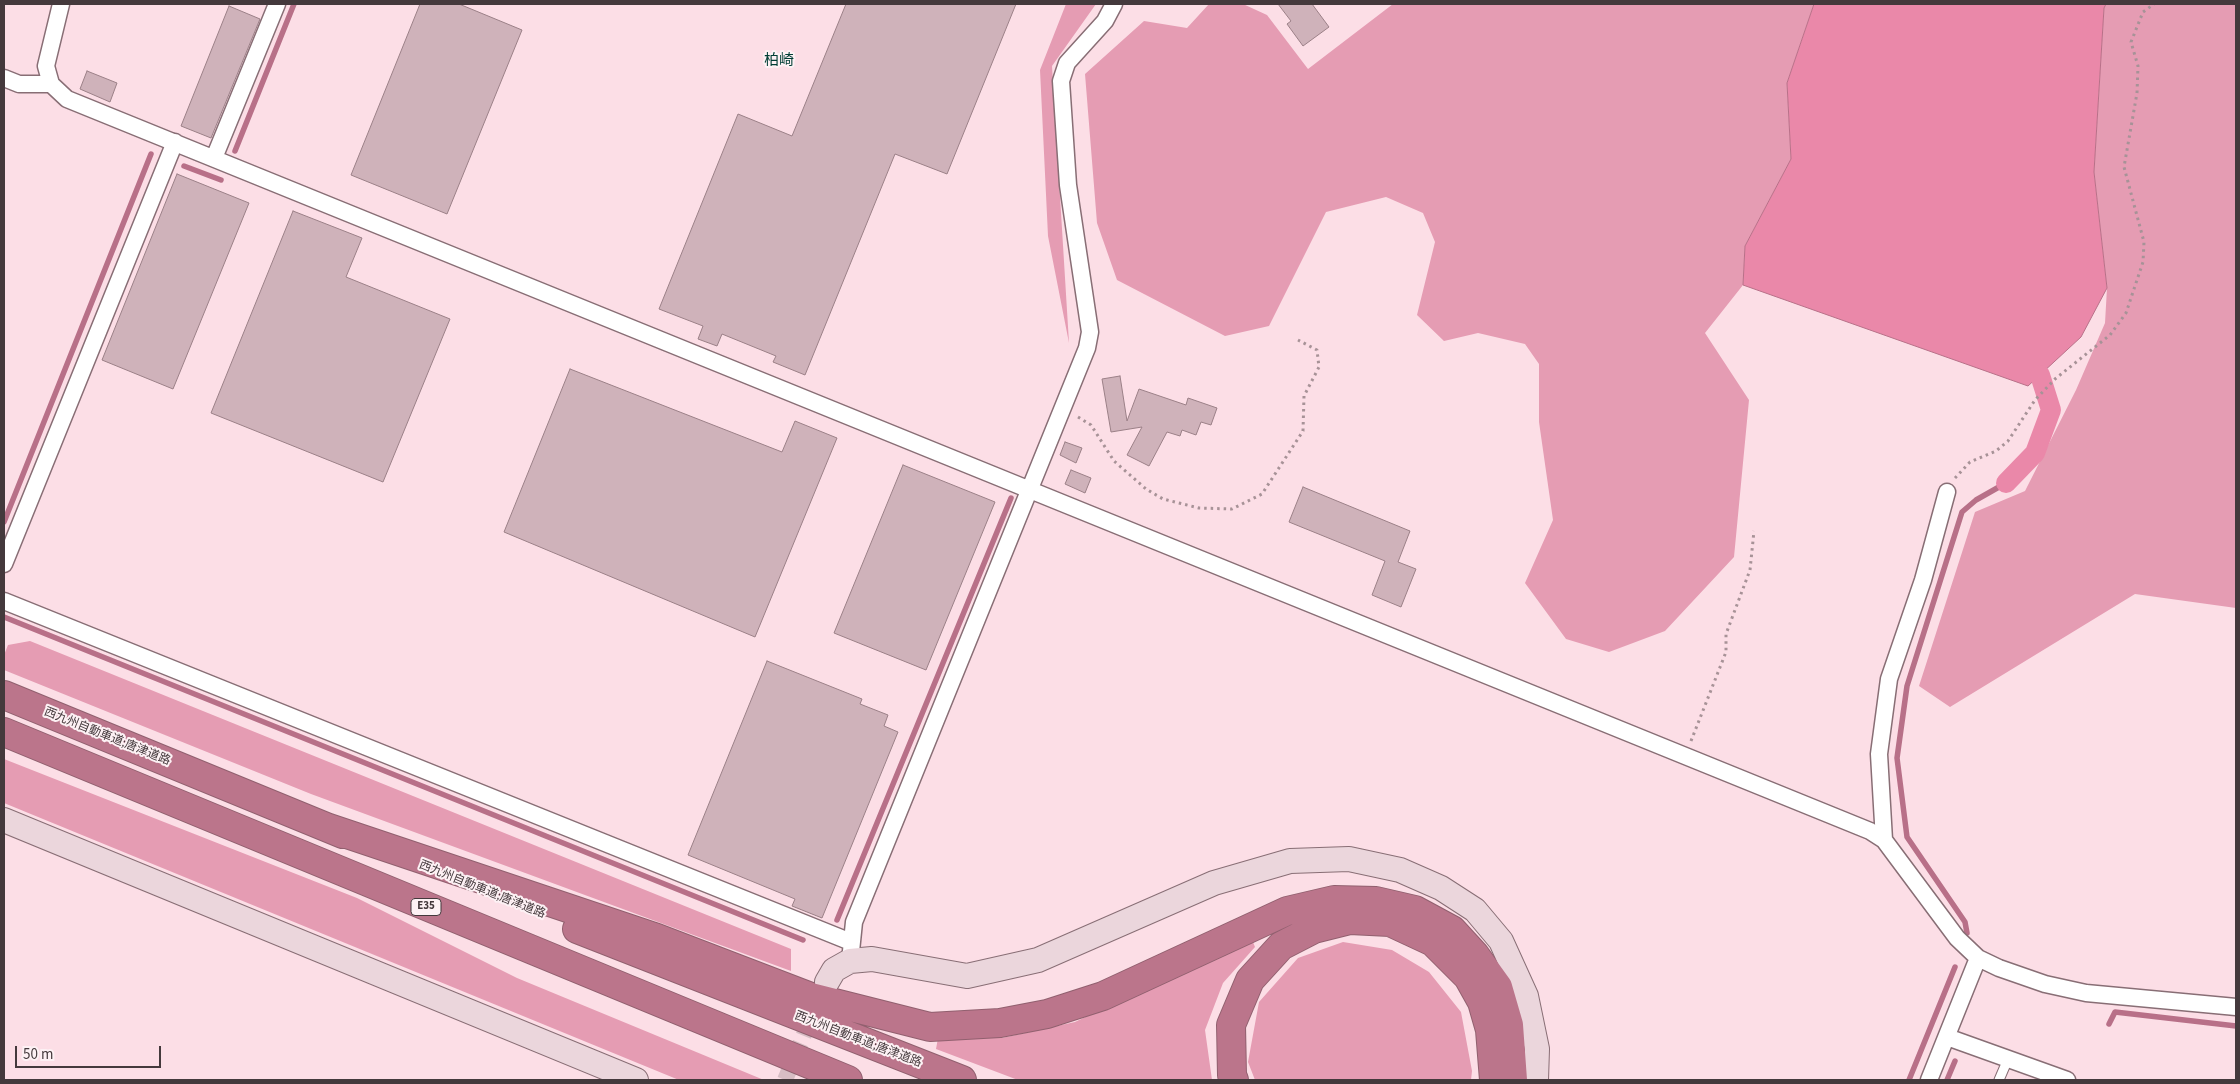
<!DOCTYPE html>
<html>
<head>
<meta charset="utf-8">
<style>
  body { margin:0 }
  #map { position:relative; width:2240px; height:1084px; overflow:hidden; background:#fcdee6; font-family:"Source Sans 3",sans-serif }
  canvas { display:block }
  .frame { position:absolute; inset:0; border:5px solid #44393c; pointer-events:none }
  .scale { position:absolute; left:15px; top:1046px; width:146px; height:22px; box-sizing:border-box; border:2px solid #44393c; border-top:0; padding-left:6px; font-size:15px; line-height:18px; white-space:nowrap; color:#44393c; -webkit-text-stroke:4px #fdf1f4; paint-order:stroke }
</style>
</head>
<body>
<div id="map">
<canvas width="2240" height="1084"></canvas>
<div class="frame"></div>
<div class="scale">50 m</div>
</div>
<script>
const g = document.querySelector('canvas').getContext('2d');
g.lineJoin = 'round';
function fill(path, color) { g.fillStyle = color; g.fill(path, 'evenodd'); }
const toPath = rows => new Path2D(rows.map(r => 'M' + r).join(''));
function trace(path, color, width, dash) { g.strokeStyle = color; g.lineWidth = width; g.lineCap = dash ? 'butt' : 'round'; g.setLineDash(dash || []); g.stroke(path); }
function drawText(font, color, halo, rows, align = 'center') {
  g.font = font + ' "Source Sans 3","Noto Sans JP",sans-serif'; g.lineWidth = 4; g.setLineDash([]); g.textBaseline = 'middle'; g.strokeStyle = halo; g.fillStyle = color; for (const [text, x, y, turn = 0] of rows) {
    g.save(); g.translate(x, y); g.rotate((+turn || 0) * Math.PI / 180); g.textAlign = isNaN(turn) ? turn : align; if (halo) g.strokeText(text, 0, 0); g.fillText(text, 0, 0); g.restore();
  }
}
fill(toPath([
  [1066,4,1096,4,1052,66,1069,343,1048,236,1040,70],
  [1209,4,1243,4,1267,15,1308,69,1393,4,1814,4,1787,83,1791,159,1745,246,1743,285,1705,333,1749,400,1734,557,1665,631,1609,652,1566,639,1525,583,1553,520,1539,422,1539,364,1525,344,1478,333,1444,341,1417,315,1435,242,1423,213,1386,197,1326,212,1269,326,1225,336,1117,280,1097,223,1085,74,1144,21,1187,28],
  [2106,4,2236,4,2236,608,2135,594,1950,707,1919,686,1975,512,2025,491,2076,390,2105,323,2107,288,2094,172,2104,8],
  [30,641,791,949,791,971,311,794,4,670,4,655,8,645],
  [4,759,357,898,517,978,764,1080,679,1080,4,803],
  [1251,937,1255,947,1223,983,1205,1030,1212,1080,1018,1080,936,1049,938,1038,1002,1038,1075,1022],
  [1343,942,1392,950,1429,972,1461,1012,1472,1071,1471,1080,1255,1080,1248,1062,1259,1002,1298,958]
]), '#e59cb3');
const water = toPath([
  [1814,4,2106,4,2104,8,2094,172,2107,288,2081,337,2028,386,1743,285,1745,246,1791,159,1787,83,1814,4]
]);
fill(water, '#ea88a9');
trace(water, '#b87088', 1);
trace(toPath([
  [235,151,294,4],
  [184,166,221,180],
  [4,522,151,154],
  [4,617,803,940],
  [837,920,1011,498],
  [1967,933,1965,922,1907,837,1897,758,1907,686,1962,512,1976,500,2006,483],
  [2109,1024,2115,1012,2236,1026],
  [1909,1080,1955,967],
  [1947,1080,1955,1061]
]), '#b87088', 5.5);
trace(toPath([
  [2006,483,2035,453,2051,410,2040,375]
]), '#ea88a9', 20);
const building = toPath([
  [420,4,459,4,522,30,447,214,351,175,420,4],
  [846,4,1016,4,947,174,895,154,805,375,773,362,776,356,722,334,717,346,698,339,703,326,659,309,738,114,792,136,846,4],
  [1278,4,1312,4,1329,27,1303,46,1287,24,1291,21,1278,4],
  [229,6,260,19,211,138,181,126,229,6],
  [87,71,117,83,110,102,80,89,87,71],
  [177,174,249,203,173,389,102,360,177,174],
  [293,211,362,238,346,277,450,319,383,482,211,413,293,211],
  [570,369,782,452,795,421,837,438,755,637,504,532,570,369],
  [1120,376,1127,421,1139,389,1186,405,1188,398,1217,408,1211,425,1201,422,1196,435,1182,430,1180,436,1167,432,1149,466,1127,455,1142,427,1111,432,1102,379,1120,376],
  [1065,442,1082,448,1076,463,1060,455,1065,442],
  [903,465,995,502,926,670,834,633,903,465],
  [1071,470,1091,478,1085,493,1065,484,1071,470],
  [1303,487,1410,531,1398,562,1416,569,1401,607,1372,595,1385,561,1289,522,1303,487],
  [767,661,862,699,860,704,888,715,884,726,898,732,822,918,792,906,795,899,688,855,767,661]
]);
fill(building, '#cfb2ba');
trace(building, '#9b8087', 1);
trace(toPath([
  [785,1080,813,1013]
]), '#d7bdc4', 16, [16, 8]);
const lane = toPath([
  [1999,1080,2008,1059]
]);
const street = toPath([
  [61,4,46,66,51,84,67,99,1870,831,1884,840,1957,938,1978,958,1999,968,2045,984,2086,993,2236,1007],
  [4,78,19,84,51,84],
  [214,158,277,4],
  [4,564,175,142],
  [4,601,851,942],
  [1884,840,1879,754,1889,679,1923,580,1947,492],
  [850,961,854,922,1087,348,1090,332,1068,185,1061,81,1067,63,1105,21,1114,4],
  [1947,1037,2067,1080],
  [1929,1080,1978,958]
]);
const secondary = toPath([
  [4,820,636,1080],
  [827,982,834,970,850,961,872,959,967,976,1038,960,1214,883,1290,861,1349,859,1400,870,1441,888,1475,910,1501,941,1526,996,1537,1049,1536,1080]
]);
const highway = toPath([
  [4,695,343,834],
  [4,732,848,1080],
  [326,827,657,938,811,997,930,1027,1000,1023,1047,1014,1103,996,1287,911,1334,900,1376,901,1415,910,1452,930,1475,955,1498,987,1509,1025,1513,1080],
  [577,929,962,1080],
  [1234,1080,1232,1075,1231,1025,1250,980,1281,946,1314,929,1350,920,1390,922,1433,942,1468,977,1482,1002,1490,1030,1494,1080]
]);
trace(lane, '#886e75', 11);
trace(street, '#886e75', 19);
trace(secondary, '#886e75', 26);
trace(highway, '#91606f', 30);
trace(toPath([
  [1078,417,1091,425,1114,461,1146,489,1163,499,1199,508,1232,509,1262,494,1303,431,1304,396,1319,367,1317,350,1298,340],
  [1955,478,1970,462,1996,451,2008,441,2035,400,2055,379,2110,335,2126,313,2143,262,2144,242,2124,167,2137,93,2138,66,2131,42,2143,12,2154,4],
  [1691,741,1726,652,1726,634,1750,570,1754,531]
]), '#a79297', 3, [2.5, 4]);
trace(lane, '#fff', 9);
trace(street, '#fff', 16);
trace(secondary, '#ebd6dc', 24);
trace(highway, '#bb758b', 28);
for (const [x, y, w] of [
  [426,907,30]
]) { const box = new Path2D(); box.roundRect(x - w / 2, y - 8.5, w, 17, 4); g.fillStyle = '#fdf1f4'; g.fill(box); trace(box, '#44393c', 1); }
drawText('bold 11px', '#44393c', null, [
  ["E35",426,907]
]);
drawText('12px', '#44393c', '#fdf1f4', [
  ["西九州自動車道;唐津道路",107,737,22],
  ["西九州自動車道;唐津道路",482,890,22],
  ["西九州自動車道;唐津道路",858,1040,21]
]);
drawText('15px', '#003d34', '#fdf1f4', [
  ["柏崎",779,62]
]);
</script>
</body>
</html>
